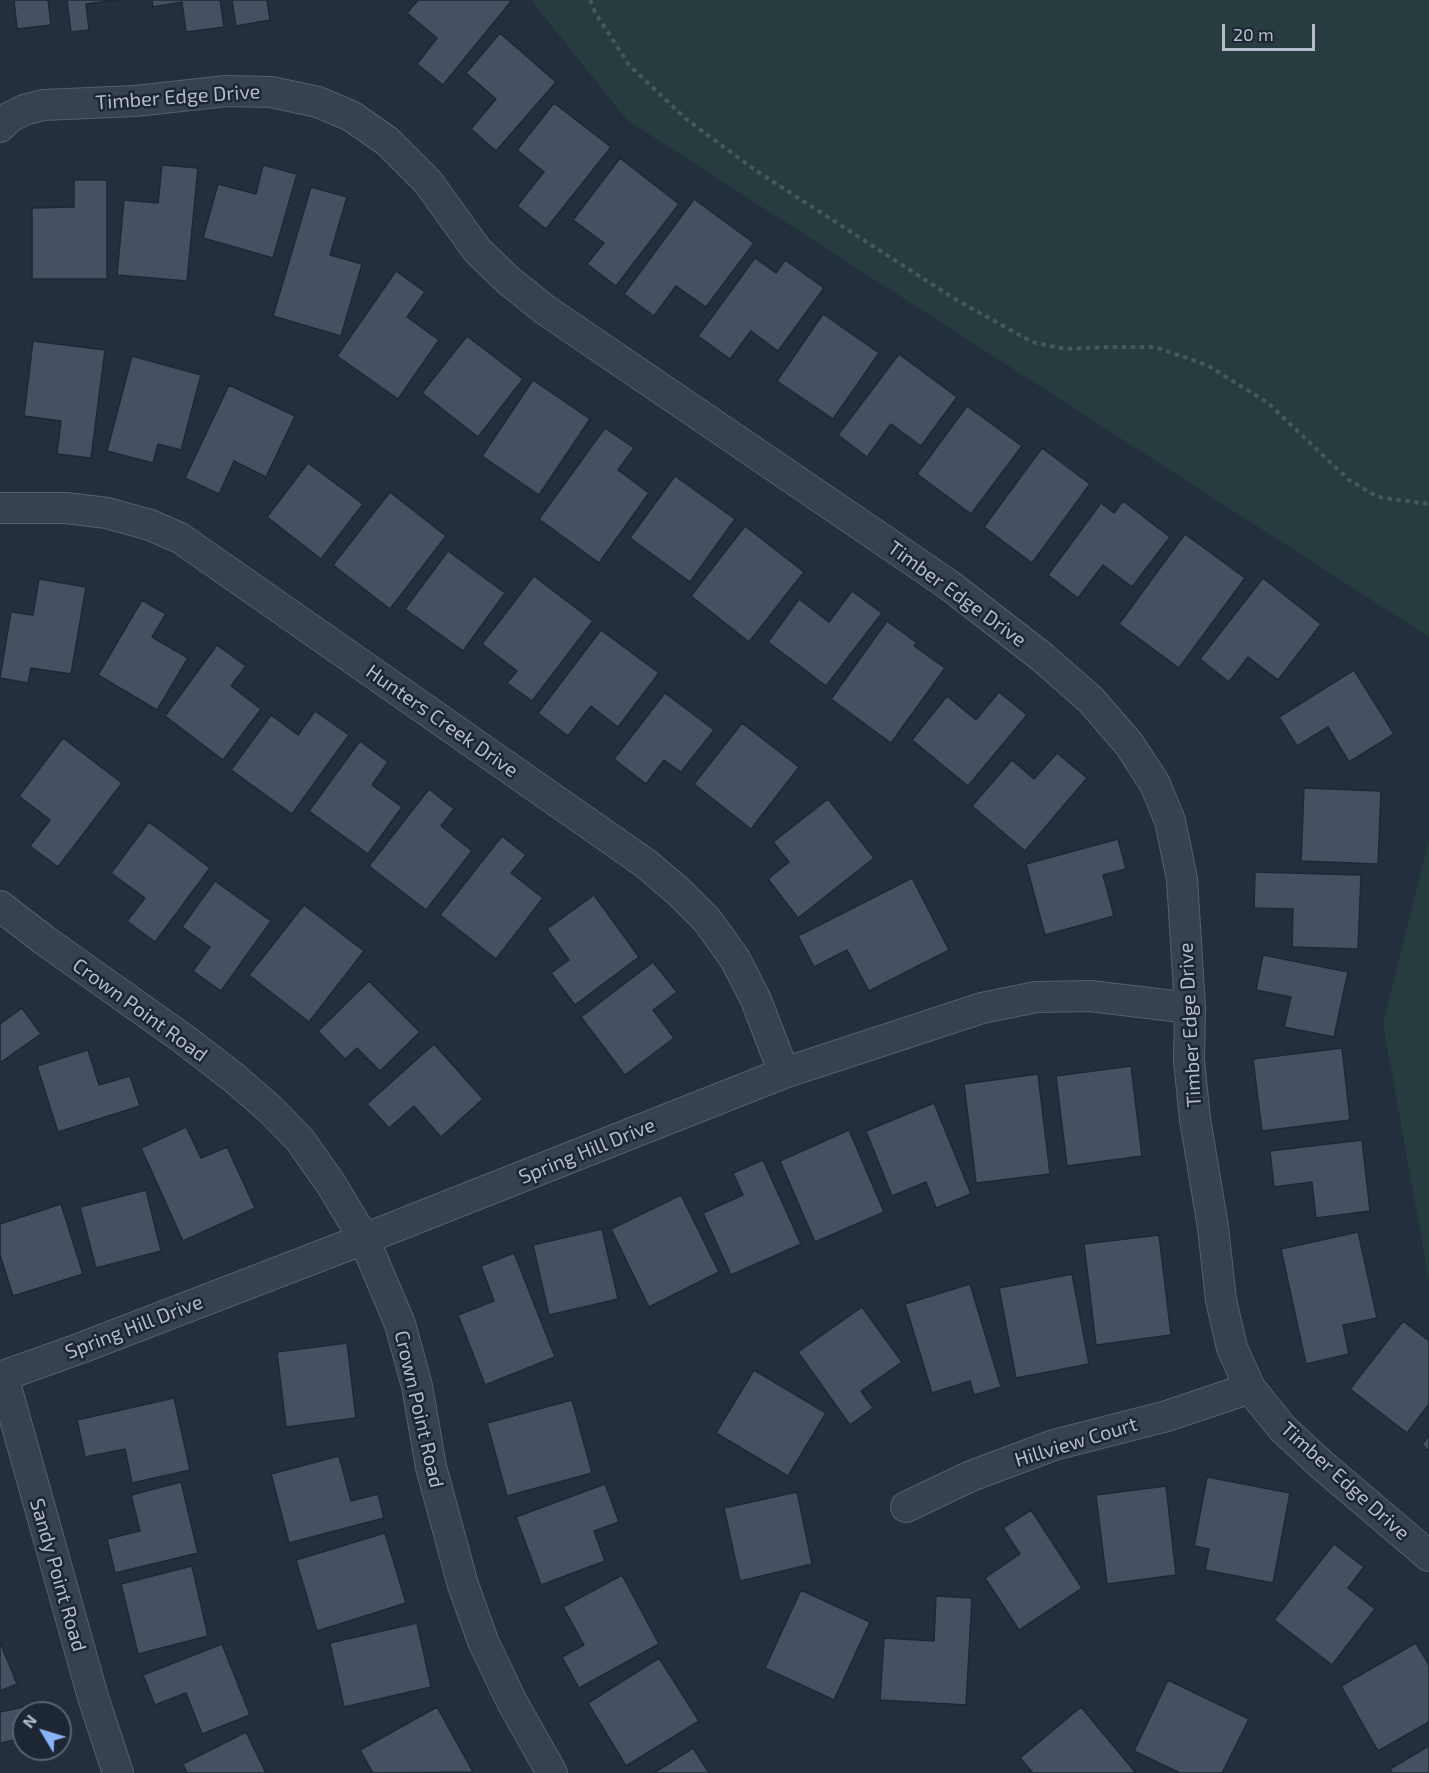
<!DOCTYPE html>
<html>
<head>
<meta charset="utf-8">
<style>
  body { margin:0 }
  #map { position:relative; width:1429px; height:1773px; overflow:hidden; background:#242f3e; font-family:"Exo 2",sans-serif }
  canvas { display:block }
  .north { position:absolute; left:12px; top:1701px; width:60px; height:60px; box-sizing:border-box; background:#1d2633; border:2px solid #59626f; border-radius:50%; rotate:308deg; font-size:16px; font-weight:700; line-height:24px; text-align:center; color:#b4bcc9 }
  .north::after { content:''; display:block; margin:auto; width:21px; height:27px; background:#8ab4f8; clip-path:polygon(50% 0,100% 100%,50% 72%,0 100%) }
  .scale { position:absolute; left:1222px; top:24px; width:93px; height:27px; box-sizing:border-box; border:3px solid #b4bcc9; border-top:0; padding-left:8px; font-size:18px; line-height:21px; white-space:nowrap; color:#b4bcc9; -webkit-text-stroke:4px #1d2633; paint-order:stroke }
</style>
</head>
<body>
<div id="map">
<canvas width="1429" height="1773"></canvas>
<div class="north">N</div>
<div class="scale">20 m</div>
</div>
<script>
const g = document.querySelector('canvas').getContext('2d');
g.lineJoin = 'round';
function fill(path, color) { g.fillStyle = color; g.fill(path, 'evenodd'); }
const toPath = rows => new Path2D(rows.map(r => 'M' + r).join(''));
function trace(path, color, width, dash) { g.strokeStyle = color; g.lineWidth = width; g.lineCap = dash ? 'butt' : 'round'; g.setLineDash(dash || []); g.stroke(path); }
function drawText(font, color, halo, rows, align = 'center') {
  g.font = font + ' "Exo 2",sans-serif'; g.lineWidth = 5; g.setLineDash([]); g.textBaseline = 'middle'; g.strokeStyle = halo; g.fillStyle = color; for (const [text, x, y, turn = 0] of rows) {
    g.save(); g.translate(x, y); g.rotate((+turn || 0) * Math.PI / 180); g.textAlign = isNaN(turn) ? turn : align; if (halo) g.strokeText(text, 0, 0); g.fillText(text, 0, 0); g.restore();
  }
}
fill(toPath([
  [531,0,1429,0,1429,637,627,120],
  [1429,840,1429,1281,1383,1023]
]), '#263c3f');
const building = toPath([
  [14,0,48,0,51,25,17,29,14,0],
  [67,0,119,0,86,4,89,30,71,32,67,0],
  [152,0,220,0,224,27,186,32,182,2,153,7,152,0],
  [232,0,267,0,270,20,236,26,232,0],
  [418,0,512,0,443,85,417,64,437,38,407,13,418,0],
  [500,33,556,82,496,151,471,129,496,99,466,73,500,33],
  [554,103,611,147,546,229,517,206,544,172,517,150,554,103],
  [620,158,679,204,616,286,587,264,604,243,573,220,620,158],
  [162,165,198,168,187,281,117,275,124,200,158,203,162,165],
  [263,165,297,174,273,258,203,238,218,184,256,194,263,165],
  [74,180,107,180,107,279,32,279,32,208,74,207,74,180],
  [311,187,347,197,330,255,362,264,341,336,273,316,311,187],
  [694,199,754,243,706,307,676,286,654,316,624,294,694,199],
  [755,258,776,273,785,260,824,288,778,351,751,331,730,359,698,336,755,258],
  [396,271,425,292,407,317,439,340,398,399,337,356,396,271],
  [823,314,879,353,833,419,777,381,823,314],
  [467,336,523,379,478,437,422,393,467,336],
  [33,341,105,350,91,458,57,454,61,421,24,416,33,341],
  [899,354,957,397,921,446,891,424,867,457,838,435,899,354],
  [132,356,201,375,181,450,158,444,153,463,107,451,132,356],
  [533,380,590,419,539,495,482,456,533,380],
  [229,385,295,416,266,477,234,461,219,494,185,478,229,385],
  [967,406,1022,446,971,514,917,474,967,406],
  [605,428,634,448,618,470,649,493,599,563,539,519,605,428],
  [1042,448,1090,484,1032,563,984,527,1042,448],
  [308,463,363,504,321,559,267,517,308,463],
  [675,476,735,519,690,582,630,538,675,476],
  [390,492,446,536,390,609,333,565,390,492],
  [1123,501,1170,537,1132,587,1103,565,1078,598,1048,575,1101,503,1114,513,1123,501],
  [745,526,804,572,749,642,691,596,745,526],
  [1185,534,1245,578,1179,668,1119,624,1185,534],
  [448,551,505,593,463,651,405,609,448,551],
  [534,576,593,621,532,701,507,683,517,671,482,644,534,576],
  [1263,578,1321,624,1278,680,1248,657,1229,682,1200,659,1263,578],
  [39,579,86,587,71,674,31,668,28,683,0,678,11,612,33,615,39,579],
  [852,591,882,613,826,686,768,642,799,599,829,622,852,591],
  [142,600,166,614,152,637,188,658,157,710,98,675,142,600],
  [887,621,917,643,914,646,945,668,891,743,831,699,887,621],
  [601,630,659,673,618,727,591,706,568,736,538,713,601,630],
  [217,645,246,666,231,686,261,709,223,760,165,716,217,645],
  [1354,670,1394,734,1349,762,1328,727,1297,746,1279,717,1354,670],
  [999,692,1027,715,968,786,912,740,947,696,976,720,999,692],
  [665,693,714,730,681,772,664,760,646,784,614,759,665,693],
  [315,711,349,735,292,814,231,770,271,715,298,735,315,711],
  [742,723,799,767,751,829,694,784,742,723],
  [63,738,122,783,58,867,30,846,50,820,19,796,63,738],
  [360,741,388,762,372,785,402,807,368,854,309,811,360,741],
  [1057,753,1087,778,1025,851,972,806,1012,760,1034,779,1057,753],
  [1304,788,1381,791,1378,864,1301,861,1304,788],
  [429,789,454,809,441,826,472,851,426,910,369,866,429,789],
  [828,799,874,858,798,918,768,879,789,862,773,842,828,799],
  [149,822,210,868,155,942,127,921,145,898,111,873,149,822],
  [502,836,526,855,511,873,543,898,496,959,440,915,502,836],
  [1118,839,1126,869,1103,875,1114,916,1045,935,1026,864,1118,839],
  [1255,872,1361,875,1358,949,1292,947,1293,909,1254,908,1255,872],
  [912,878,949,950,869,991,847,950,814,967,798,936,912,878],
  [215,881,271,921,221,991,193,971,210,947,182,927,215,881],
  [594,895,639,957,575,1005,551,973,569,960,547,929,594,895],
  [304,905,364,951,309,1022,249,975,304,905],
  [1263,955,1348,972,1334,1037,1284,1027,1291,997,1256,990,1263,955],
  [653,962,677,992,653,1010,674,1038,625,1075,581,1017,653,962],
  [369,981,420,1032,380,1071,357,1048,345,1059,318,1031,369,981],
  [22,1008,41,1034,0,1063,0,1024,22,1008],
  [434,1044,483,1099,441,1137,414,1106,389,1128,367,1104,434,1044],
  [1342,1048,1350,1120,1262,1131,1253,1059,1342,1048],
  [88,1050,99,1085,130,1076,140,1106,58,1132,37,1066,88,1050],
  [1131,1066,1142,1156,1067,1166,1056,1076,1131,1066],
  [1038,1074,1050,1174,976,1183,964,1084,1038,1074],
  [934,1103,971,1194,936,1208,926,1182,892,1196,866,1131,934,1103],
  [186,1127,201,1158,227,1147,255,1208,183,1241,141,1148,186,1127],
  [849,1130,884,1212,815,1242,780,1161,849,1130],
  [1362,1140,1370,1211,1316,1218,1312,1182,1274,1187,1270,1151,1362,1140],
  [763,1160,801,1244,731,1275,703,1213,743,1195,733,1173,763,1160],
  [146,1190,161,1251,96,1268,80,1207,146,1190],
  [681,1195,719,1272,649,1307,611,1229,681,1195],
  [61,1204,83,1274,13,1296,0,1255,0,1224,61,1204],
  [602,1229,618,1299,549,1315,533,1245,602,1229],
  [1358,1232,1377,1318,1343,1325,1349,1354,1306,1364,1281,1249,1358,1232],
  [1159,1235,1171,1335,1096,1345,1084,1244,1159,1235],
  [514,1253,555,1357,485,1385,458,1315,494,1301,481,1266,514,1253],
  [1072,1274,1089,1364,1016,1378,999,1288,1072,1274],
  [970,1284,1001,1387,974,1395,970,1381,932,1393,905,1304,970,1284],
  [862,1307,902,1362,861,1391,873,1408,850,1425,798,1352,862,1307],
  [1403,1321,1429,1341,1429,1404,1407,1433,1350,1389,1403,1321],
  [347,1343,356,1418,286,1427,277,1352,347,1343],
  [754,1370,826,1413,788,1476,716,1433,754,1370],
  [174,1398,190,1470,132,1483,125,1449,85,1457,77,1420,174,1398],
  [572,1400,592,1473,507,1496,487,1423,572,1400],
  [1429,1435,1429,1451,1422,1445,1429,1435],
  [339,1456,351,1501,378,1494,384,1518,289,1543,271,1474,339,1456],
  [1207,1477,1290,1493,1273,1583,1205,1570,1209,1549,1194,1546,1207,1477],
  [181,1482,198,1553,115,1573,107,1539,140,1531,131,1495,181,1482],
  [605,1484,619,1522,594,1531,605,1561,541,1585,516,1517,605,1484],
  [1166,1486,1176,1575,1107,1584,1096,1495,1166,1486],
  [797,1492,812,1564,740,1581,724,1508,797,1492],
  [1031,1510,1082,1588,1019,1630,985,1578,1020,1554,1003,1528,1031,1510],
  [385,1533,406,1603,317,1631,296,1560,385,1533],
  [1334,1544,1364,1567,1348,1588,1375,1609,1332,1665,1274,1620,1334,1544],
  [192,1566,208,1636,138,1654,121,1584,192,1566],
  [622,1575,659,1644,579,1688,562,1657,584,1645,563,1607,622,1575],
  [801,1590,870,1622,834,1700,765,1668,801,1590],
  [936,1596,972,1598,966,1705,880,1700,884,1638,934,1641,936,1596],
  [417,1623,431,1687,344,1707,330,1643,417,1623],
  [0,1642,17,1684,0,1691,0,1642],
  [1416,1643,1429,1665,1429,1722,1378,1751,1341,1686,1416,1643],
  [222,1644,250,1715,202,1734,186,1693,155,1705,143,1675,222,1644],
  [659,1658,699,1721,626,1766,588,1703,659,1658],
  [1168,1680,1249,1719,1222,1773,1180,1773,1134,1751,1168,1680],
  [23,1707,24,1738,0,1743,0,1712,23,1707],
  [437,1707,473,1772,373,1773,360,1750,437,1707],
  [1081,1707,1136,1773,1033,1773,1020,1758,1081,1707],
  [246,1732,266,1773,187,1773,183,1764,246,1732],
  [1429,1746,1429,1773,1392,1773,1390,1769,1429,1746],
  [693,1748,709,1773,654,1773,693,1748]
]);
fill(building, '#455162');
trace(building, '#1f2835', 1.5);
const minor = toPath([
  [0,127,10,117,24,110,43,105,135,101,227,91,271,92,318,102,351,116,387,141,428,182,477,250,508,280,544,309,949,585,1042,657,1091,700,1129,744,1155,784,1170,821,1182,879,1190,1008,1189,1061,1195,1119,1213,1227,1221,1300,1232,1348,1250,1388,1283,1429,1322,1465,1429,1556],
  [0,508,66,508,107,513,150,525,180,538,645,863,678,891,707,920,735,959,756,1000,784,1073],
  [0,906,44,940,185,1040,233,1077,271,1110,300,1140,331,1184,364,1239,400,1324,417,1386,431,1467,463,1585,483,1641,512,1702,552,1773],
  [3,1376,93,1697,118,1773],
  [0,1377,81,1348,364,1239,784,1073,982,1008,1036,997,1090,996,1190,1008],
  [906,1507,971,1476,1054,1445,1167,1416,1250,1388]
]);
trace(minor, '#565f6c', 32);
trace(toPath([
  [590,0,596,14,629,65,686,119,755,170,955,299,1032,342,1065,349,1108,347,1155,347,1207,365,1268,403,1349,480,1378,497,1429,504]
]), '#44595c', 4, [4.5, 4.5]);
trace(minor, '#38414e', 30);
drawText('20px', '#b4bcc9', '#1d2633', [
  ["Timber Edge Drive",178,97,-4],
  ["Timber Edge Drive",957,594,36],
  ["Hunters Creek Drive",442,721,35],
  ["Crown Point Road",140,1010,36],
  ["Timber Edge Drive",1190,1025,-93],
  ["Spring Hill Drive",587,1151,-22],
  ["Spring Hill Drive",134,1327,-21],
  ["Crown Point Road",419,1409,77],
  ["Hillview Court",1076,1442,-17],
  ["Timber Edge Drive",1345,1481,42],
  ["Sandy Point Road",58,1575,74]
]);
</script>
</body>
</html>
